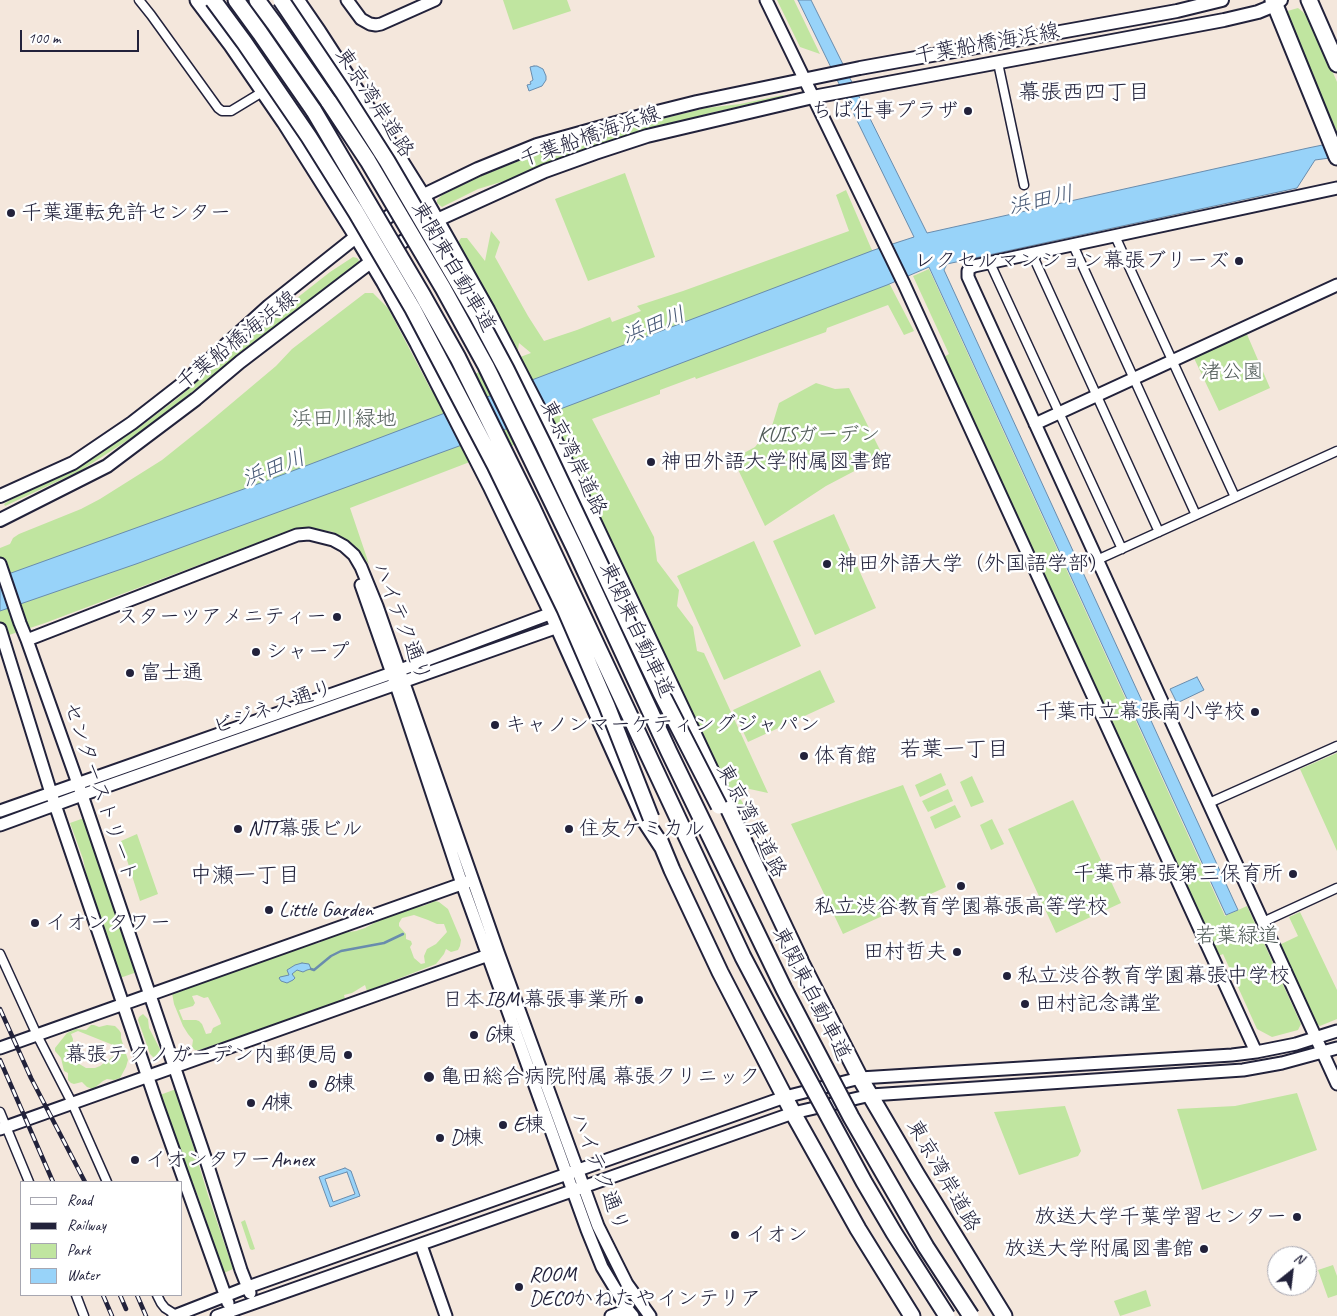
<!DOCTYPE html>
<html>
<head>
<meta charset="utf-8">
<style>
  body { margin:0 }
  #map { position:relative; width:1337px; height:1316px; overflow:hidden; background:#f4e7dc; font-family:Caveat,sans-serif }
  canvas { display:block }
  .legend { position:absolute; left:20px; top:1181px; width:162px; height:115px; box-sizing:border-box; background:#fff; border:1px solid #a7a7b1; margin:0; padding:6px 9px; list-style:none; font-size:15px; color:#22223b }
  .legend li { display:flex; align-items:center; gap:10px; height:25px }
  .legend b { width:25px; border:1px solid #a7a7b1 }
  .north { position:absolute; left:1267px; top:1246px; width:50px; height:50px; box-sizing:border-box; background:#fff; border:1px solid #a7a7b1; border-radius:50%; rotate:29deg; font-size:14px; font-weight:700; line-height:20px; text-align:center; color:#22223b }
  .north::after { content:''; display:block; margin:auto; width:18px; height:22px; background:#22223b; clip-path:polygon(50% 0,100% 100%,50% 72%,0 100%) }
  .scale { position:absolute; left:20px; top:30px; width:119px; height:22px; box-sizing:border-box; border:2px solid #22223b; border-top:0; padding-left:6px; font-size:15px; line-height:18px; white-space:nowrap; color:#22223b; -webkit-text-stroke:4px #fff; paint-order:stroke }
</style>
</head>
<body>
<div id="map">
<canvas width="1337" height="1316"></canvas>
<ul class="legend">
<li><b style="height:6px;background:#fff"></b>Road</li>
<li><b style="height:6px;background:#22223b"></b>Railway</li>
<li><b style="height:14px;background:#c0e5a0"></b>Park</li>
<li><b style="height:14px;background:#98d3f9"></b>Water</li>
</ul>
<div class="north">N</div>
<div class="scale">100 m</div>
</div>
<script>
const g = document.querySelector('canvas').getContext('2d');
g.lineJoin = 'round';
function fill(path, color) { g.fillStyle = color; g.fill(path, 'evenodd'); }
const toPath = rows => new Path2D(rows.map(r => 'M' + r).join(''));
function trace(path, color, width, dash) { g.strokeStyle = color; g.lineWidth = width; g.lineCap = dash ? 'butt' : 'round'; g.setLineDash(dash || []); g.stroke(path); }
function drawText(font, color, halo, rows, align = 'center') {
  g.font = font + ' Caveat,"Klee One",sans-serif'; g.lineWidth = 5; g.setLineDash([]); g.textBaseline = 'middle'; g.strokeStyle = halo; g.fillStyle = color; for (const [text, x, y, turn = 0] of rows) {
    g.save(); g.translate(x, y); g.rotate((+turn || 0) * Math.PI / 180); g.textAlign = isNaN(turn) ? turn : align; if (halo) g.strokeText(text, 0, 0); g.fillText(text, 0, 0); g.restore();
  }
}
fill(toPath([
  [503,0,567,0,571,11,513,30],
  [777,0,794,0,820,54,800,47],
  [1298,8,1303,12,1311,22,1337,82,1337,132,1284,12],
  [783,95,784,96,783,97,714,112,618,138,595,146,514,178,478,189,442,207,437,203,437,200,442,195,481,176,539,153,566,144,617,130,706,108,740,104],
  [625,173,655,257,588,281,555,199],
  [846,190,871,248,914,331,904,335,888,305,827,328,826,332,696,379,695,377,660,390,660,394,592,419,654,537,657,561,679,590,677,606,693,627,697,651,704,653,768,793,745,788,740,798,750,816,741,820,559,439,566,433,566,425,350,508,369,564,355,547,345,539,333,532,318,529,306,528,294,529,45,623,0,638,0,548,10,544,13,538,19,534,81,509,100,499,162,460,207,424,276,366,292,349,365,293,373,293,388,308,431,390,531,353,519,343,517,357,457,244,461,238,467,238,485,261,491,231,500,242,495,257,528,316,544,341,577,330,610,317,612,322,641,311,637,306,683,291,849,231,836,195],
  [353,257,357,258,359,260,357,264,139,433,80,471,5,506,4,504,10,500,72,470,137,429,178,398,260,327,330,272],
  [929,269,1225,916,1247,906,1301,1024,1298,1030,1272,1037,1257,1029,1223,954,1216,957,942,358,949,354,913,276],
  [1246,332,1270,388,1219,411,1193,356],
  [816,383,835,389,849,388,883,456,826,486,765,526,733,459,755,447,772,426,779,403],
  [834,514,876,608,815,635,773,541],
  [754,541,801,646,724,680,677,576],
  [820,670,835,702,748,742,733,710],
  [1337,753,1337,851,1300,769],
  [941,773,946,785,920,797,915,785],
  [972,776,984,802,971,807,960,782],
  [903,785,946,887,843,934,791,824],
  [948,789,953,801,928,812,922,801],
  [1073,800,1121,903,1056,933,1008,829],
  [955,805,961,817,935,829,930,817],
  [84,818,137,972,120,978,89,888,83,859,70,823],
  [992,819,1004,844,991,850,980,825],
  [137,834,158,894,140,901,121,841],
  [435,901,439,902,448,909,461,940,460,946,458,950,451,952,446,949,444,954,436,964,367,991,365,985,352,993,344,995,345,999,232,1039,199,1050,195,1050,192,1047,193,1040,188,1034,183,1026,174,1004,172,993,300,946,319,943,333,934,356,931,365,928,376,922,411,907,423,906],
  [414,915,428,920,437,924,444,924,447,932,436,944,427,949,424,956,425,963,421,964,414,958,410,947,412,944,411,941,406,939,406,934,399,926,399,923,402,918],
  [197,995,204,998,208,997,220,1020,221,1024,213,1028,211,1033,206,1034,202,1024,199,1021,196,1020,183,1020,179,1010,193,1006,195,1003,192,996],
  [1300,912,1337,990,1337,1019,1320,1026,1315,1023,1279,945,1298,936,1289,917],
  [143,1014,148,1019,149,1028,161,1051,159,1056,154,1058,150,1054,138,1020,139,1017],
  [91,1025,94,1025,99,1027,107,1025,115,1026,119,1030,121,1033,121,1038,128,1060,126,1067,120,1078,114,1080,107,1079,103,1081,93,1089,87,1087,82,1082,74,1084,71,1083,68,1080,68,1073,64,1071,61,1058,55,1051,55,1048,67,1033,76,1029,86,1030],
  [78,1031,113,1045,119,1045,121,1052,112,1057,100,1066,95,1068,86,1068,76,1062,72,1056,73,1039,71,1034],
  [176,1089,208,1195,233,1269,224,1273,199,1199,176,1140,160,1095],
  [1297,1093,1317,1150,1202,1190,1177,1109,1235,1106],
  [1065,1106,1081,1151,1078,1156,1019,1175,994,1112],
  [245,1220,255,1249,252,1250,250,1249,241,1222],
  [1333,1265,1337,1276,1337,1295,1328,1298,1318,1270],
  [1146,1290,1151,1306,1120,1316,1114,1301]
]), '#c0e5a0');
const water = toPath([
  [798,0,811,0,927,233,1308,148,1337,142,1337,157,1315,160,1297,188,947,264,944,270,1238,910,1226,915,929,267,887,285,555,411,136,564,0,611,0,577,266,481,874,250,914,237,798,0],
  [534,66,537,66,543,69,546,76,546,80,542,86,529,91,527,85,531,84,530,82,533,80,530,67,534,66],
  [1197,677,1204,690,1177,703,1170,689,1197,677],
  [302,963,309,964,311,969,307,970,303,972,297,970,292,974,295,978,293,980,287,983,281,981,279,978,280,977,289,975,287,970,295,965,302,963],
  [345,1168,351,1171,360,1196,330,1207,319,1177,345,1168],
  [347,1172,355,1194,333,1202,325,1179,347,1172]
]);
fill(water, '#98d3f9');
trace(water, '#698cad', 1);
trace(toPath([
  [311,969,314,970,331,956,341,951,384,943,403,934]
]), '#698cad', 2.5);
const street = toPath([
  [139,0,151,15,218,108,222,111,231,111,264,91],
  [998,63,1024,185],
  [1115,236,1235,497],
  [1073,245,1196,515],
  [1032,254,1159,532],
  [990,263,1122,549],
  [1097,560,1337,451],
  [1209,803,1337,746],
  [1263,922,1337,888],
  [0,954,37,1035,72,1103,107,1182],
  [0,1112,29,1182],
  [76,1295,84,1316],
  [157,1295,161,1303,165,1308,176,1315]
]);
const secondary = toPath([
  [347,0,361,19,370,24,376,25,381,24,435,0],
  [766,0,904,284,1256,1052],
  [1337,188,974,266,970,268,968,271,968,277,1337,1084],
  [1035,424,1337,285],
  [0,564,20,623,27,640,82,795,207,1163,241,1270,250,1293],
  [361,585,396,685,462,884,587,1230,602,1267,628,1310,633,1316],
  [0,629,51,793,123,1004,157,1104,228,1303],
  [27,640,297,535,309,534,333,540,344,546,354,555,361,567,377,606,498,952,598,1226,627,1284,650,1316],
  [0,811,392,673,552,613],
  [0,825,82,795,558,627],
  [0,1048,467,882],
  [0,1129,494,953],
  [421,1245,446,1316],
  [174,1316,248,1287,417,1227,785,1097,860,1078,1232,1055,1256,1052,1296,1044,1337,1031],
  [217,1316,793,1113,871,1095,1243,1070,1282,1063,1337,1048],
  [611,1316,628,1310]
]);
const primary = toPath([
  [0,496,73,463,132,423,186,381,269,306,357,236,422,196,478,169,537,145,641,116,697,102,860,68,1177,11,1222,0],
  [0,520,107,466,196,399,240,362,372,261,437,220,545,171,595,153,647,136,813,97,1224,20,1258,12,1275,5,1281,0]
]);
const highway = toPath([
  [198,0,232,45,285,122,357,236,384,281,418,343,491,486,552,613,646,822,663,848],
  [236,0,260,33,314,111],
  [257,0,274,23,329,102],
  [296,0,318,32,360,97,422,196,487,311,559,450,800,960],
  [1273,0,1337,157],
  [1309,0,1337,64],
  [660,841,672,870,720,972,793,1113,858,1229,912,1316],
  [795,951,860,1078,917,1175,1004,1316]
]);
trace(street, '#22223b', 11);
trace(secondary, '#22223b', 15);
trace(primary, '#22223b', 16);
trace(highway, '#22223b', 19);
trace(street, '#fff', 8);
trace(secondary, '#fff', 11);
trace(primary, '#fff', 12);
trace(highway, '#fff', 15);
const rail = toPath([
  [0,1009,31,1078,85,1182],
  [0,1060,53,1182],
  [103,1295,112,1316],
  [120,1295,126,1309],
  [137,1295,146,1316]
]);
trace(rail, '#22223b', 4.5);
trace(rail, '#fff', 2.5, [8]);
const highwayBridge = toPath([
  [213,0,244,42,309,137,356,212,413,309,495,465,565,609,607,706,651,818],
  [281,0,343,92,387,161,477,315,506,369,543,444,661,693,719,806],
  [329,102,368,161,443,288,486,366,574,547,669,752,784,989,851,1117,926,1247,971,1316],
  [314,111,422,294,458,358,531,505,743,957,773,1014,864,1182,894,1233,947,1316]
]);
trace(highwayBridge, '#22223b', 19, []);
trace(highwayBridge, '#fff', 15);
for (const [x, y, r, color] of [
  [968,111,5,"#22223b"],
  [11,213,5,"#22223b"],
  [1239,261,5,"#22223b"],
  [651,462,5,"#22223b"],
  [827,564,5,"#22223b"],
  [337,617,5,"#22223b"],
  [256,652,5,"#22223b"],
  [130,673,5,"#22223b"],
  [1255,712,5,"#22223b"],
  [495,725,5,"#22223b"],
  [804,756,5,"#22223b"],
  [238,829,5,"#22223b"],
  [569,829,5,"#22223b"],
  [1293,874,5,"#22223b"],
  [961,886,5,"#22223b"],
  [269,910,5,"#22223b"],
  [35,923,5,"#22223b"],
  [957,952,5,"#22223b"],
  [1007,976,5,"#22223b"],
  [639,1000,5,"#22223b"],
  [1025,1004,5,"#22223b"],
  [474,1035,5,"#22223b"],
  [348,1055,5,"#22223b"],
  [429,1077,6,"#22223b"],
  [313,1084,5,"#22223b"],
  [251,1103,5,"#22223b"],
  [503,1125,5,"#22223b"],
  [440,1138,5,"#22223b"],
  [135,1160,5,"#22223b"],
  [1297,1217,5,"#22223b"],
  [735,1235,5,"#22223b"],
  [1204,1249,5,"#22223b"],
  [519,1287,5,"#22223b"]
]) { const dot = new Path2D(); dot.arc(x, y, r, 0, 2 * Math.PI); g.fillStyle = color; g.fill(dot); trace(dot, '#fff', 2); }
drawText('21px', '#22223b', '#fff', [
  ["千葉船橋海浜線",987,44,-10],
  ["東京湾岸道路",374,103,57],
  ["千葉船橋海浜線",590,137,-19],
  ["東関東自動車道",453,267,60],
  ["千葉船橋海浜線",237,341,-38],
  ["東京湾岸道路",573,458,64],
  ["ハイテク通り",401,622,69],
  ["東関東自動車道",636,630,65],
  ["ビジネス通り",273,708,-19],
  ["センターストリート",100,792,71],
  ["東京湾岸道路",751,821,62],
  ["東関東自動車道",811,994,63],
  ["ハイテク通り",599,1172,69],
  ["東京湾岸道路",943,1176,60]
]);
drawText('21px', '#22223b', '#fff', [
  ["ちば仕事プラザ",958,111,"right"],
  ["千葉運転免許センター",21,213],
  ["レクセルマンション幕張ブリーズ",1229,261,"right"],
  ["神田外語大学附属図書館",661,462],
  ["神田外語大学（外国語学部）",837,564],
  ["スターツアメニティー",327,617,"right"],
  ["シャープ",266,652],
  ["富士通",140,673],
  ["千葉市立幕張南小学校",1245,712,"right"],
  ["キャノンマーケティングジャパン",505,725],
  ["体育館",814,756],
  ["NTT幕張ビル",248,829],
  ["住友ケミカル",579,829],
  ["千葉市幕張第三保育所",1283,874,"right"],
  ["私立渋谷教育学園幕張高等学校",961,907,"center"],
  ["Little Garden",279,910],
  ["イオンタワー",45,923],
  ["田村哲夫",947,952,"right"],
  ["私立渋谷教育学園幕張中学校",1017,976],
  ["日本IBM 幕張事業所",629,1000,"right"],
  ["田村記念講堂",1035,1004],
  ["G棟",484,1035],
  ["幕張テクノガーデン内郵便局",338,1055,"right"],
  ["亀田総合病院附属 幕張クリニック",440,1077],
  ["B棟",323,1084],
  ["A棟",261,1103],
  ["E棟",513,1125],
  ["D棟",450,1138],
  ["イオンタワーAnnex",145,1160],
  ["放送大学千葉学習センター",1287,1217,"right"],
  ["イオン",745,1235],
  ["放送大学附属図書館",1194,1249,"right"],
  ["ROOM",529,1275],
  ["DECOかねたやインテリア",529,1299]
], 'left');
drawText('21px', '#515c59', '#fff', [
  ["渚公園",1232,372],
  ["浜田川緑地",344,419],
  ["KUISガーデン",819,435],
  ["若葉緑道",1237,936]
]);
drawText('22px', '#22223b', '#fff', [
  ["幕張西四丁目",1084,93],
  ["若葉一丁目",954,750],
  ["中瀬一丁目",245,876]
]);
drawText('italic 22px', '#455774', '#fff', [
  ["浜田川",1041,201,-12],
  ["浜田川",654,326,-21],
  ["浜田川",274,469,-21]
]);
</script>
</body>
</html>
